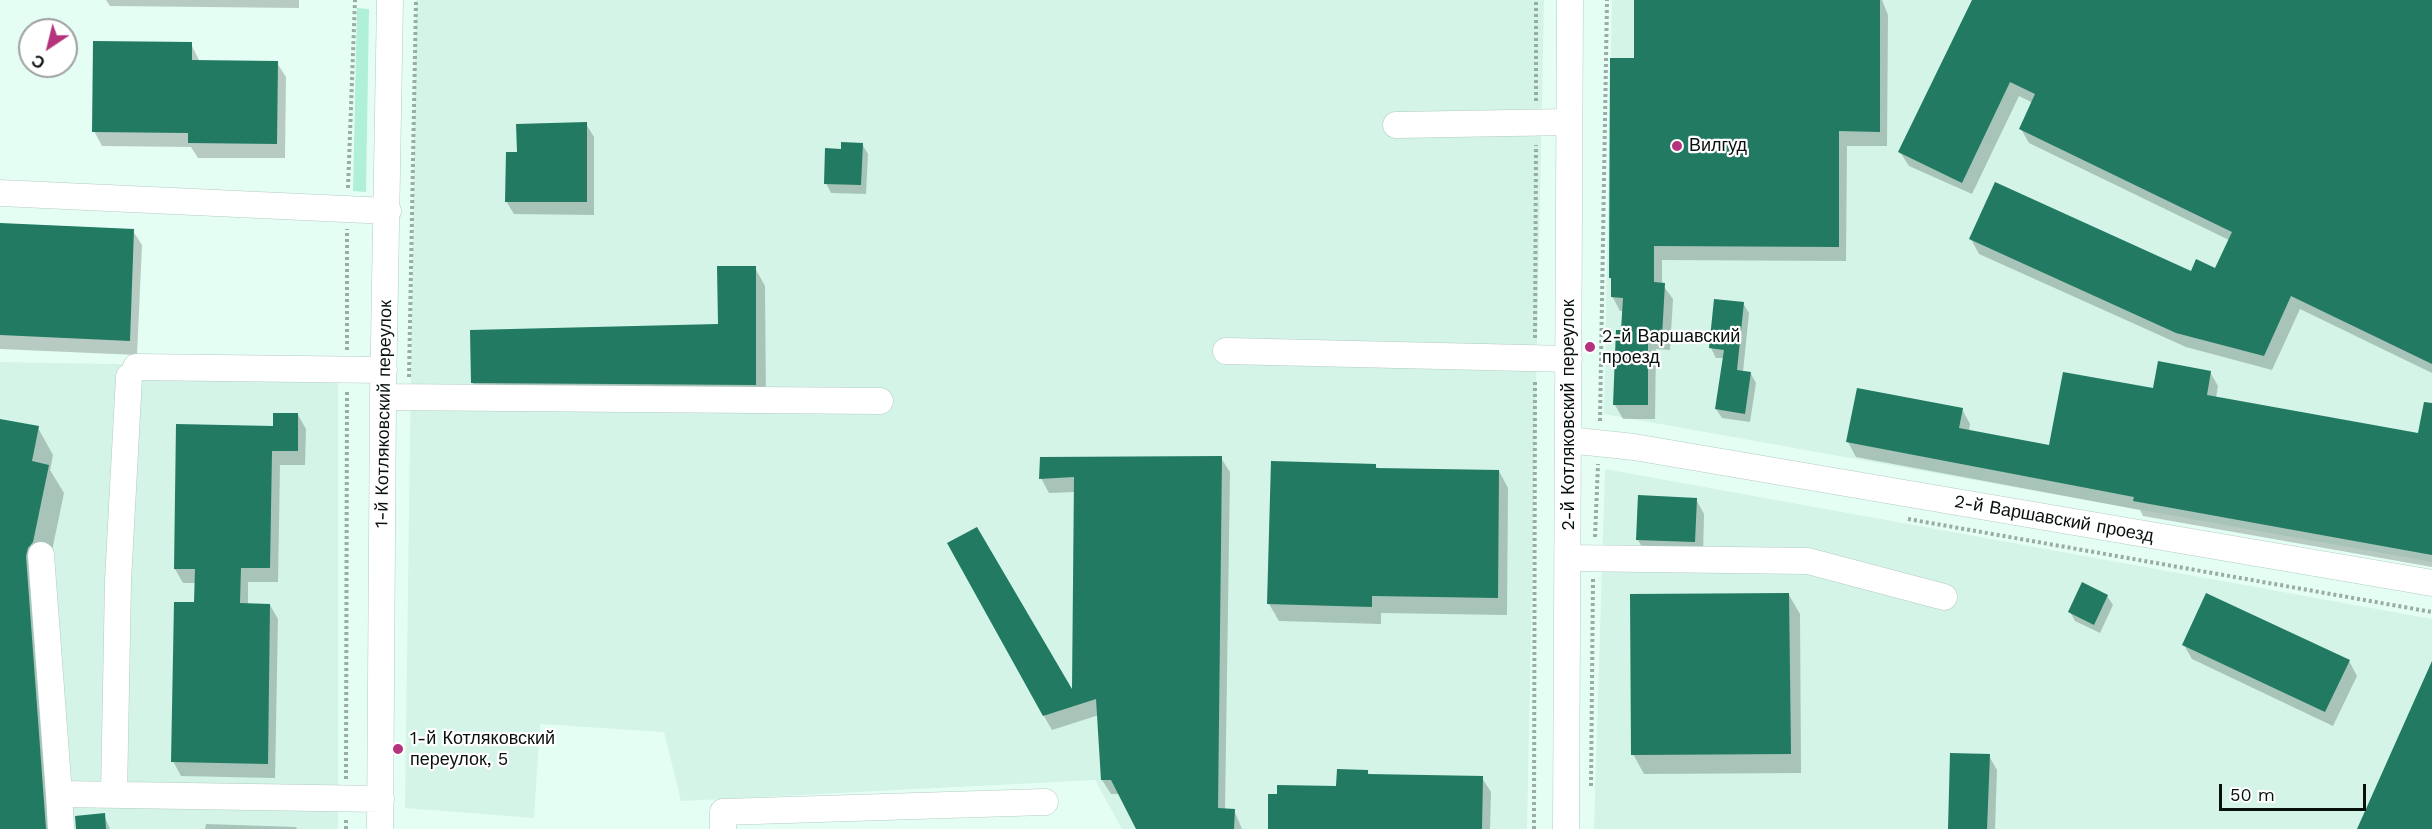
<!DOCTYPE html>
<html>
<head>
<meta charset="utf-8">
<style>
  body { margin:0 }
  #map { position:relative; width:2432px; height:829px; overflow:hidden; background:#e5fef4; font-family:"Work Sans",sans-serif }
  canvas { display:block }
  .north { position:absolute; left:18px; top:18px; width:60px; height:60px; box-sizing:border-box; background:#fff; border:2px solid #9da09f; border-radius:50%; rotate:215deg; font-size:16px; font-weight:700; line-height:24px; text-align:center; color:#09110e }
  .north::after { content:''; display:block; margin:auto; width:21px; height:27px; background:#b4337d; clip-path:polygon(50% 0,100% 100%,50% 72%,0 100%) }
  .scale { position:absolute; left:2219px; top:784px; width:147px; height:27px; box-sizing:border-box; border:3px solid #09110e; border-top:0; padding-left:8px; font-size:18px; line-height:21px; white-space:nowrap; color:#09110e; -webkit-text-stroke:4px #fff; paint-order:stroke }
</style>
</head>
<body>
<div id="map">
<canvas width="2432" height="829"></canvas>
<div class="north">С</div>
<div class="scale">50 m</div>
</div>
<script>
const g = document.querySelector('canvas').getContext('2d');
g.lineJoin = 'round';
function fill(path, color) { g.fillStyle = color; g.fill(path, 'evenodd'); }
const toPath = rows => new Path2D(rows.map(r => 'M' + r).join(''));
function trace(path, color, width, dash) { g.strokeStyle = color; g.lineWidth = width; g.lineCap = dash ? 'butt' : 'round'; g.setLineDash(dash || []); g.stroke(path); }
function drawText(font, color, halo, rows, align = 'center') {
  g.font = font + ' "Work Sans",sans-serif'; g.lineWidth = 4.5; g.setLineDash([]); g.textBaseline = 'middle'; g.strokeStyle = halo; g.fillStyle = color; for (const [text, x, y, turn = 0] of rows) {
    g.save(); g.translate(x, y); g.rotate((+turn || 0) * Math.PI / 180); g.textAlign = isNaN(turn) ? turn : align; if (halo) g.strokeText(text, 0, 0); g.fillText(text, 0, 0); g.restore();
  }
}
fill(toPath([
  [416,0,1544,0,1527,829,1122,829,1095,780,681,801,664,732,540,724,534,818,405,808],
  [1612,0,2432,0,2432,562,1604,414],
  [0,362,338,368,338,829,0,829],
  [1605,469,2432,619,2432,829,1594,829]
]), '#d3f4e7');
fill(toPath([
  [357,8,369,9,366,192,353,191]
]), '#b0f0d8');
fill(toPath([
  [106,0,299,0,299,8,110,6],
  [1635,0,1882,0,1888,15,1887,146,1847,146,1846,261,1662,260,1662,284,1673,299,1670,350,1656,349,1655,419,1623,419,1615,405,1624,311,1620,311,1612,296,1635,60],
  [1973,0,2432,0,2432,373,2300,309,2272,370,2186,347,1979,254,1971,239,2192,273,2215,270,2229,240,2029,143,2021,129,2033,103,2019,96,1972,194,1909,166,1900,152],
  [191,44,200,62,277,63,286,77,285,158,198,158,191,147,102,146,94,131],
  [586,124,594,137,594,215,514,214,506,201],
  [862,144,868,154,866,194,831,193,826,183,842,150],
  [0,225,133,231,142,245,137,355,0,349],
  [755,268,765,286,766,403,483,400,472,382,720,325],
  [1743,303,1749,313,1743,372,1751,374,1756,383,1750,422,1722,418,1716,409,1724,358,1716,358,1711,348],
  [2210,372,2218,386,2216,398,2420,434,2432,410,2432,567,2143,516,2140,510,1856,457,1848,442,1962,409,1970,424,1969,431,2050,446,2154,390],
  [298,415,306,429,305,465,280,465,278,582,248,582,248,605,270,605,278,619,275,778,181,776,173,761,196,604,196,583,183,583,175,569,274,427],
  [0,420,38,428,53,455,50,470,64,493,48,570,59,829,0,829],
  [1221,458,1230,472,1225,810,1234,810,1242,829,1138,829,1120,794,1111,794,1102,780,1099,715,1052,730,1044,716,1074,694,1076,492,1049,493,1041,478],
  [1375,465,1378,470,1499,471,1508,488,1507,615,1381,613,1381,624,1279,621,1269,604],
  [1696,499,1704,514,1703,557,1646,554,1638,540],
  [1789,595,1800,614,1801,773,1644,774,1633,754],
  [2107,596,2113,605,2100,633,2075,621,2070,612],
  [2184,645,2349,661,2357,676,2333,726,2192,659],
  [1989,756,1997,770,1995,829,1949,829],
  [1367,771,1370,776,1482,778,1491,792,1490,829,1269,829],
  [104,815,110,829,88,829],
  [206,824,296,827,297,829,205,829]
]), '#0003');
fill(toPath([
  [1634,0,1880,0,1880,132,1839,131,1839,247,1654,246,1654,282,1665,283,1662,336,1648,335,1648,405,1613,405,1616,330,1621,330,1623,298,1611,297,1611,278,1609,278,1610,58,1634,58],
  [1972,0,2432,0,2432,364,2291,296,2264,356,2176,333,1969,239,1995,182,2191,271,2196,259,2215,268,2232,232,2019,129,2035,94,2010,82,1962,183,1898,152],
  [93,41,192,42,192,60,278,61,277,144,188,143,188,133,92,132],
  [587,122,587,202,505,202,506,152,517,152,516,124],
  [841,142,863,143,861,185,824,184,825,148,841,149],
  [0,223,134,229,130,341,0,335],
  [717,266,756,266,756,385,471,383,470,330,718,324],
  [1714,299,1744,302,1737,370,1751,372,1745,414,1715,409,1724,350,1709,348],
  [2158,361,2211,371,2207,395,2418,433,2424,402,2432,403,2432,555,2133,501,2134,497,1846,442,1857,388,1963,408,1959,428,2049,445,2063,372,2153,388],
  [273,413,298,413,298,451,272,451,270,568,241,568,240,603,270,604,268,764,171,762,174,602,194,602,195,569,174,569,176,424,273,426],
  [0,419,39,426,32,461,49,465,33,542,28,548,26,556,46,829,0,829],
  [1222,456,1218,808,1235,809,1234,829,1136,829,1111,780,1101,780,1096,699,1043,716,947,543,977,527,1072,689,1074,477,1039,479,1040,457],
  [1271,461,1376,464,1376,468,1499,470,1498,598,1372,596,1372,607,1267,604],
  [1638,495,1697,498,1695,542,1636,540],
  [2082,582,2108,595,2094,625,2068,612],
  [1789,593,1791,754,1631,755,1630,594],
  [2206,593,2350,660,2325,712,2182,645],
  [2432,661,2432,829,2357,829],
  [1950,753,1990,754,1987,829,1948,829],
  [1337,769,1368,770,1368,774,1483,776,1482,829,1268,829,1268,794,1277,794,1277,785,1336,786],
  [105,813,106,829,76,829,75,816]
]), '#217a61');
const minor = toPath([
  [1396,125,1569,122],
  [0,193,388,211],
  [1226,351,1569,359],
  [136,367,384,370],
  [383,397,880,401],
  [1568,440,1634,447,2432,583],
  [41,555,59,794,381,799],
  [1568,558,1808,561,1944,597],
  [59,794,61,829],
  [114,795,118,581,129,377],
  [380,829,383,397,390,0],
  [723,829,723,812,1045,802],
  [1566,829,1570,0]
]);
trace(minor, '#b3ccc2', 27);
trace(toPath([
  [1536,101,1536,0],
  [348,188,355,0],
  [1535,338,1536,145],
  [347,350,347,229],
  [409,377,416,0],
  [1600,421,1607,0],
  [1908,519,2432,612],
  [1595,537,1598,464],
  [346,779,347,391],
  [1591,786,1593,578],
  [346,820,346,829],
  [1534,829,1535,379]
]), '#99aca5', 4, [3, 3]);
trace(minor, '#fff', 26);
for (const [x, y, r, color] of [
  [1677,146,6,"#b4337d"],
  [1590,347,6,"#b4337d"],
  [398,749,6,"#b4337d"]
]) { const dot = new Path2D(); dot.arc(x, y, r, 0, 2 * Math.PI); g.fillStyle = color; g.fill(dot); trace(dot, '#fff', 2); }
drawText('18px', '#09110e', '#fff', [
  ["Вилгуд",1689,146],
  ["2-й Варшавский",1602,337],
  ["проезд",1602,358],
  ["1-й Котляковский",410,739],
  ["переулок, 5",410,760]
], 'left');
drawText('18px', '#09110e', '#fff', [
  ["1-й Котляковский переулок",384,414,-89],
  ["2-й Котляковский переулок",1569,415,-90],
  ["2-й Варшавский проезд",2054,519,10]
]);
</script>
</body>
</html>
